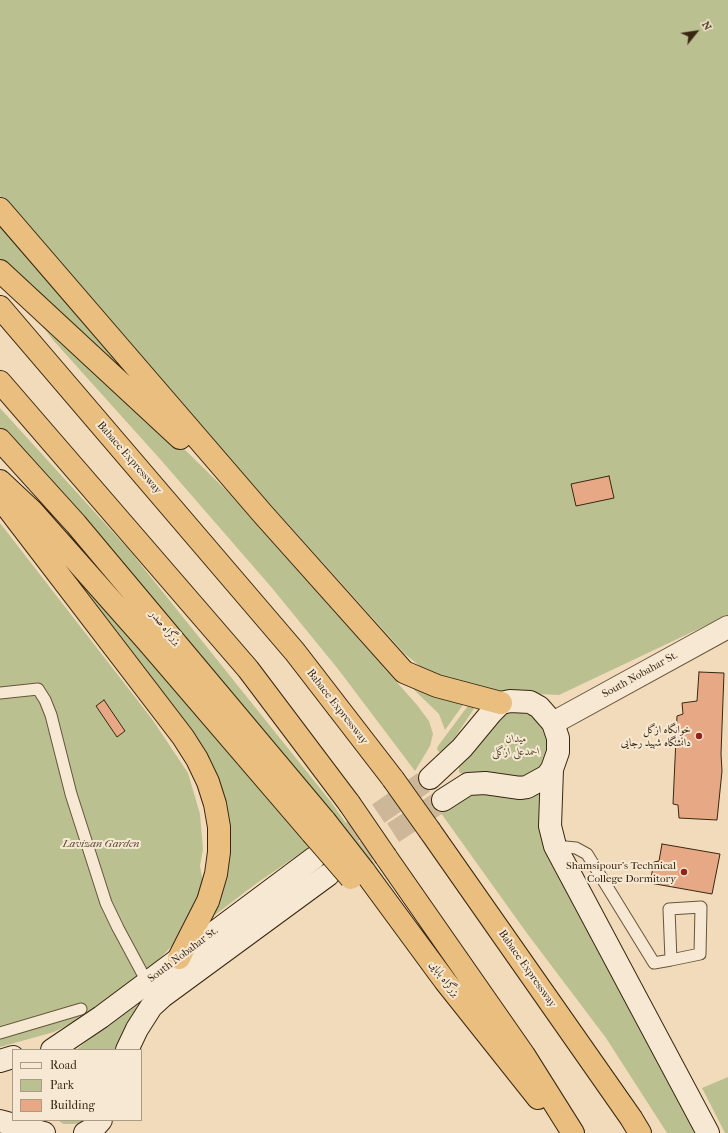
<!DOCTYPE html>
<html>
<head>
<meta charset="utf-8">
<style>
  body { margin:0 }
  #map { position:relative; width:728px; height:1133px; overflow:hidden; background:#f2dbbb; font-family:"IM FELL French Canon",serif }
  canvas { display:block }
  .legend { position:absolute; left:12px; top:1049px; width:130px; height:72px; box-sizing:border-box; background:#f7e8d3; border:1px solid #ab9b86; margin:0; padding:5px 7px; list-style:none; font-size:12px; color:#382812 }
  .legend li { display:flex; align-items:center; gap:8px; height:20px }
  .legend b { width:20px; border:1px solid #ab9b86 }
  .north { position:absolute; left:676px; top:12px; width:40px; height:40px; -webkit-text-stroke:3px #f7e8d3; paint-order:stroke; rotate:60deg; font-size:11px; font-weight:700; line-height:16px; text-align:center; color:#382812 }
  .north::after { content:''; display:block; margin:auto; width:14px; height:18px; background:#382812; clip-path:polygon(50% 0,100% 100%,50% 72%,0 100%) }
</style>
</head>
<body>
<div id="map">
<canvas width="728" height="1133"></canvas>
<ul class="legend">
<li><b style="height:5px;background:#f7e8d3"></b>Road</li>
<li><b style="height:11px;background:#bbc090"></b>Park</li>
<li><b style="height:11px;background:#e7a886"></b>Building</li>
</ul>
<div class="north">N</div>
</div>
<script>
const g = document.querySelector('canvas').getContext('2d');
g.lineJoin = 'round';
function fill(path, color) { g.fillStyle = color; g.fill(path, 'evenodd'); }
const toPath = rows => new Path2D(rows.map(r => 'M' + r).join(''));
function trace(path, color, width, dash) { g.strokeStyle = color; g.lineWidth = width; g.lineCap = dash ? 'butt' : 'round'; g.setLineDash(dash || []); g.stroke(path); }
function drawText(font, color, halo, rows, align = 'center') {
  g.font = font + ' "IM FELL French Canon",Amiri,serif'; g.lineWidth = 4; g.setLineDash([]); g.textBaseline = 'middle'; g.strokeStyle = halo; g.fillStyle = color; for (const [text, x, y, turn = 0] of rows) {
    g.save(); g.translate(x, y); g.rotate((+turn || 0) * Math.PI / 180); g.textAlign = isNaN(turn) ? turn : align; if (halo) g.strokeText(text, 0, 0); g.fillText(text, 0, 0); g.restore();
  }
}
fill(toPath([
  [0,0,728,0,728,615,559,695,498,692,453,682,427,672,405,654,196,422,0,196],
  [0,222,174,416,54,312,0,260],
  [33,314,177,442,228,492,417,705,429,721,433,734,430,746,415,771,338,669,272,588,160,459,53,340],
  [0,408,130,551,331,802,510,1056,324,806,173,622,0,428],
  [28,515,127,630,230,755,314,844,257,883,207,921,221,803],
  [0,523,152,719,188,773,200,814,203,849,200,866,205,892,180,937,153,966,130,984,79,1019,54,1032,0,1047],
  [406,682,465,702,445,730,439,714],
  [470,703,475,707,454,739,444,751,439,752,437,749,438,746],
  [516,711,532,716,544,728,549,739,549,749,541,767,521,778,465,776,459,772,459,765,500,715],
  [547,787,539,799,540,829,700,1133,667,1133,606,1038,526,932,438,809,462,795],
  [145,999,116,1050,76,1050,87,1041],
  [728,1077,728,1133,725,1133,702,1088],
  [58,1120,86,1120,75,1124,63,1124]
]), '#bbc090');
const building = toPath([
  [609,476,614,498,576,506,571,484,609,476],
  [699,672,724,673,721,754,722,771,717,820,679,818,678,805,673,804,677,716,683,714,682,703,697,701,699,672],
  [104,700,125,731,117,737,96,706,104,700],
  [662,844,720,854,712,894,650,883,654,862,659,861,662,844]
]);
fill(building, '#e7a886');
trace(building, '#382812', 1);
trace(toPath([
  [324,851,430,778],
  [338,869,443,800]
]), '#cdb799', 22, [22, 11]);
const service = toPath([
  [0,693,38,689,45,700,51,715,71,794,106,903,118,928,147,982],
  [555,846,576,848,587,854,654,963,671,960,700,954,701,907,669,909,671,960],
  [0,1033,81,1009]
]);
const minor = toPath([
  [553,723,728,627]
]);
const secondary = toPath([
  [552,769,550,826,555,846,708,1133],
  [430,778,462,748,491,713,501,703,510,701,530,702,539,707,553,723,558,738,558,752,552,769,547,776,527,787,520,788,485,783,468,784,443,800],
  [52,1050,101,1017,314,858],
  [127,1050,137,1029,151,1007,163,996,328,875],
  [0,1061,13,1057],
  [0,1121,44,1133],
  [85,1133,94,1128,101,1120]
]);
const trunk = toPath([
  [0,209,262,513,404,672,437,686,501,703],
  [0,271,180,438],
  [0,307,295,652,393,779],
  [0,382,248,669,349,803],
  [0,440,76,524,325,821],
  [0,481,32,511,148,642,312,833],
  [0,498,183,737,197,759,208,782,215,804,219,827,219,852,216,874,208,901,179,958],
  [430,831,631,1118,640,1133],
  [386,857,524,1055,573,1133],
  [364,871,445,981,538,1098]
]);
trace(service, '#66553c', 13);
trace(minor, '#66553c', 24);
trace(secondary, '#382812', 24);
trace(trunk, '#382812', 24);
trace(service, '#f7e8d3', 11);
trace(minor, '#f7e8d3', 22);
trace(secondary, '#f7e8d3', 22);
trace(trunk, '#e9be7e', 22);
const trunkBridge = toPath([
  [393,779,430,831],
  [349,803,386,857],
  [325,821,364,871],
  [312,833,351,878]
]);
trace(trunkBridge, '#382812', 24, []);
trace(trunkBridge, '#e9be7e', 22);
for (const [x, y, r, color] of [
  [699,736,4,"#8f2418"],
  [684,872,4,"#8f2418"]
]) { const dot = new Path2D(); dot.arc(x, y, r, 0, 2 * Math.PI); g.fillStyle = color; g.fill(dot); trace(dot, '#f7e8d3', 1.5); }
drawText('11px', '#382812', '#f7e8d3', [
  ["Babaee Expressway",129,458,49],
  ["بزرگراه صدر",165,628,50],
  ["South Nobahar St.",640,675,-29],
  ["Babaee Expressway",337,707,52],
  ["South Nobahar St.",183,955,-37],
  ["Babaee Expressway",527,969,55],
  ["بزرگراه بابایی",444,979,53]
]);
drawText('11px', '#382812', '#f7e8d3', [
  ["خوابگاه ازگل",691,730],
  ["دانشگاه شهید رجایی",691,743],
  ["Shamsipour's Technical",676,866],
  ["College Dormitory",676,879]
], 'right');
drawText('italic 11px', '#594e32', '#f7e8d3', [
  ["میدان",516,739],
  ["احمدعلی ازگلی",516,752],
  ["Lavizan Garden",101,844]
]);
</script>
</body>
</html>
